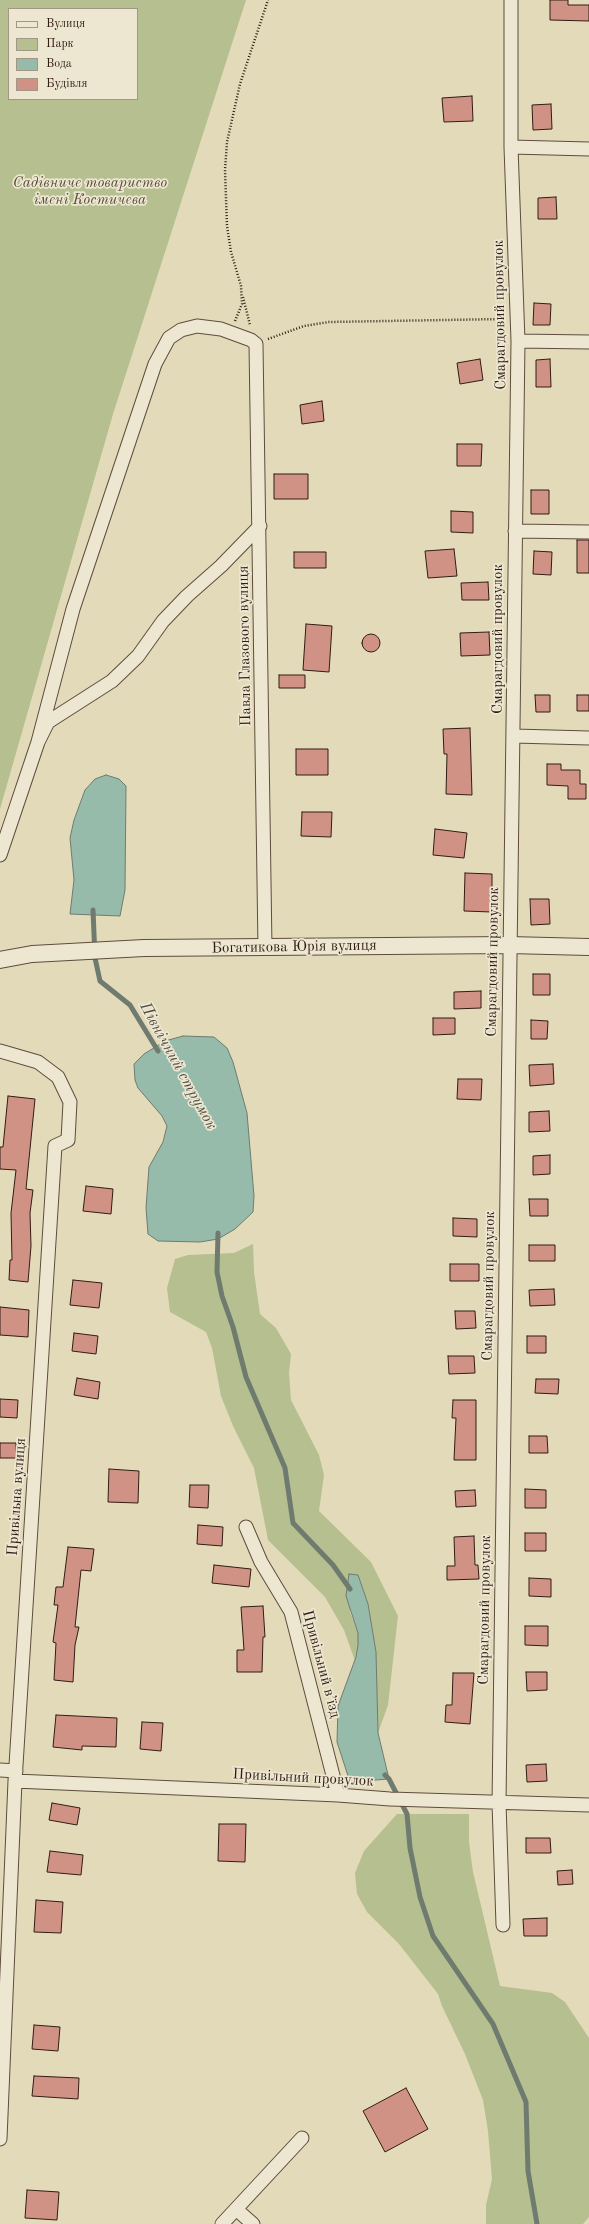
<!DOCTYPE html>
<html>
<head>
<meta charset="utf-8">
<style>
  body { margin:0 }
  #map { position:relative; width:589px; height:2224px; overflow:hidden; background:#e3daba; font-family:"Old Standard TT",serif }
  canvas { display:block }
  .legend { position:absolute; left:8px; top:8px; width:130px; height:92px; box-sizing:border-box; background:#ede7d2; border:1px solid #a29686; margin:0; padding:5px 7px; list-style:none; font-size:12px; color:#311c13 }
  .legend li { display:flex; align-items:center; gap:8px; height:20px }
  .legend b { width:20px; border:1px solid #a29686 }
</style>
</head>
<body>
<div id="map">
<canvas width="589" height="2224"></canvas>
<ul class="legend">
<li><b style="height:5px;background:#ede7d2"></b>Вулиця</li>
<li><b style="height:11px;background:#b5bf8f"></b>Парк</li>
<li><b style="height:11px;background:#96bbab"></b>Вода</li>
<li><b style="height:11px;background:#d19286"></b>Будівля</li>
</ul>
</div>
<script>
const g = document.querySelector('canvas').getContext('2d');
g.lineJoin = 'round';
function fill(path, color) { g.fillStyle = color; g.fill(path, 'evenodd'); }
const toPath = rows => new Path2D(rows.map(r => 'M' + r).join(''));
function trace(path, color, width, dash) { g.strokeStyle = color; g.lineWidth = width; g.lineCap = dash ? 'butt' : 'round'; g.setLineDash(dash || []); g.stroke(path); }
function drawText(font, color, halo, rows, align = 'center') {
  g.font = font + ' "Old Standard TT",serif'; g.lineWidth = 3.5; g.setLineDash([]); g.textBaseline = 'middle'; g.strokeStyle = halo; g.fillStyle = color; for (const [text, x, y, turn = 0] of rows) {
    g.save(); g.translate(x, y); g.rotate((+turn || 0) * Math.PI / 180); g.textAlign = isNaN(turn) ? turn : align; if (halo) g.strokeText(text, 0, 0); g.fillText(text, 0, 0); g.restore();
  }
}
fill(toPath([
  [0,0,246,0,113,414,0,809],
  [9,9,137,9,137,99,9,99],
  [253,1244,254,1272,260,1314,276,1328,291,1354,289,1373,291,1400,319,1455,324,1475,319,1511,371,1562,398,1616,388,1705,378,1733,376,1652,368,1604,358,1575,350,1612,358,1633,358,1645,355,1661,344,1630,325,1597,268,1540,254,1468,233,1426,221,1396,212,1348,206,1332,170,1312,167,1288,175,1259,188,1255,234,1253],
  [397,1814,469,1814,469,1842,473,1872,500,1986,552,1993,565,2002,589,2038,589,2217,583,2224,486,2224,486,2205,492,2179,488,2131,483,2100,465,2054,442,2006,438,1994,399,1944,367,1912,357,1894,355,1873,364,1851]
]), '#b5bf8f');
const water = toPath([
  [106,775,119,779,126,786,125,890,120,916,70,914,74,880,70,838,74,820,85,790,95,779,106,775],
  [183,1036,214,1037,227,1048,233,1062,247,1113,254,1196,253,1212,235,1229,218,1239,200,1242,158,1241,148,1234,146,1208,149,1167,163,1142,167,1126,162,1116,138,1088,135,1080,134,1064,144,1054,165,1041,183,1036],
  [349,1574,358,1575,368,1604,376,1652,378,1733,389,1779,350,1782,337,1742,338,1706,356,1657,358,1645,358,1633,346,1596,349,1574]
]);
fill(water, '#96bbab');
trace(water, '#6e7b6e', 1);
trace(toPath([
  [93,910,95,958,100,981,130,1005,158,1051],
  [218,1233,217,1272,222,1296,233,1327,246,1377,285,1468,293,1523,333,1565,350,1589],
  [385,1775,389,1779,407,1814,410,1848,420,1897,433,1936,493,2024,526,2102,528,2171,537,2224]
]), '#6e7b6e', 5);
const building = toPath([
  [550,0,568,0,568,5,589,5,589,21,550,20,550,0],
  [472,96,473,121,444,122,442,98,472,96],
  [551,104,552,129,533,130,532,105,551,104],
  [556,197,557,219,538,219,538,198,556,197],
  [534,303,551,304,550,325,533,325,534,303],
  [480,359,483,380,460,384,457,363,480,359],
  [550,359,551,387,536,387,536,360,550,359],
  [322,401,324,421,302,424,300,405,322,401],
  [457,444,482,444,481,466,457,466,457,444],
  [274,474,308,474,308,499,274,499,274,474],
  [531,490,549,490,549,514,531,514,531,490],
  [451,511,473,512,473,533,451,532,451,511],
  [577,540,589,540,589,573,577,573,577,540],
  [454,549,457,576,428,578,425,551,454,549],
  [534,551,552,552,551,575,533,574,534,551],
  [294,552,326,552,326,568,294,568,294,552],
  [488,582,489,600,462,600,461,583,488,582],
  [306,624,332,626,329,672,303,670,306,624],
  [489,632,490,655,461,656,460,633,489,632],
  '362 643a9 9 0 1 1 18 0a9 9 0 1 1-18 0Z',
  [279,675,305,675,305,688,279,688,279,675],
  [535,695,550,695,550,712,536,712,535,695],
  [577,695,589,695,589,711,577,711,577,695],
  [470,728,472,795,446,794,447,754,444,754,443,729,470,728],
  [296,749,328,749,328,775,296,775,296,749],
  [547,764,561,764,561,770,580,770,580,784,586,784,586,799,568,799,568,786,547,785,547,764],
  [302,812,332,812,331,837,301,836,302,812],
  [435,829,467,833,464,858,433,855,435,829],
  [465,873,492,874,492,912,464,911,465,873],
  [530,899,549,899,550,924,531,925,530,899],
  [533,974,550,974,550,995,533,995,533,974],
  [481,991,481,1008,454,1009,454,992,481,991],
  [433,1018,455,1018,455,1034,433,1035,433,1018],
  [531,1020,548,1021,547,1039,531,1039,531,1020],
  [553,1064,554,1084,530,1086,529,1065,553,1064],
  [458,1079,482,1079,481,1100,457,1099,458,1079],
  [8,1096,35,1099,26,1189,33,1190,30,1213,31,1246,28,1282,9,1280,10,1260,12,1260,11,1213,16,1170,0,1169,0,1147,3,1147,8,1096],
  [549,1111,550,1131,529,1132,529,1112,549,1111],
  [550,1155,550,1174,533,1175,533,1156,550,1155],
  [86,1186,113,1189,111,1214,83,1211,86,1186],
  [529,1199,548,1199,548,1216,530,1216,529,1199],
  [453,1218,477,1219,477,1237,453,1236,453,1218],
  [529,1245,555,1245,555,1261,529,1261,529,1245],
  [450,1264,479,1264,479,1281,450,1281,450,1264],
  [73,1280,102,1283,99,1308,70,1305,73,1280],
  [554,1289,555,1305,530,1306,529,1290,554,1289],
  [0,1307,29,1310,28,1337,0,1335,0,1307],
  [455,1311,475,1311,476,1328,456,1329,455,1311],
  [74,1333,98,1336,96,1354,72,1351,74,1333],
  [527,1336,546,1336,546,1353,527,1353,527,1336],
  [448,1356,474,1356,475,1373,449,1374,448,1356],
  [77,1378,100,1382,98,1399,74,1395,77,1378],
  [536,1379,559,1379,558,1394,535,1393,536,1379],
  [0,1399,18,1400,17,1418,0,1417,0,1399],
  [453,1400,476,1400,476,1460,454,1460,456,1418,452,1418,453,1400],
  [529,1436,547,1436,548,1453,529,1453,529,1436],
  [0,1443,16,1443,16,1458,0,1458,0,1443],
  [109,1469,139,1471,138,1503,108,1502,109,1469],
  [190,1485,209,1485,208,1508,189,1507,190,1485],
  [525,1489,546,1490,546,1508,525,1508,525,1489],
  [475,1490,476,1506,456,1507,455,1491,475,1490],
  [198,1525,223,1527,222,1546,197,1544,198,1525],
  [525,1533,546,1533,546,1551,525,1551,525,1533],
  [474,1536,475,1565,478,1565,479,1579,447,1580,447,1566,455,1566,454,1537,474,1536],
  [68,1547,94,1549,91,1571,81,1570,75,1627,79,1627,75,1645,73,1682,54,1680,56,1643,53,1642,58,1605,54,1605,56,1587,63,1587,68,1547],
  [214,1565,251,1569,249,1587,212,1583,214,1565],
  [529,1578,551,1579,551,1597,529,1596,529,1578],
  [263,1606,265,1637,263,1637,262,1672,237,1672,237,1650,244,1650,241,1607,263,1606],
  [525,1626,548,1626,548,1646,525,1645,525,1626],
  [526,1672,547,1672,547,1690,527,1691,526,1672],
  [453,1673,474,1673,470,1724,445,1722,446,1705,452,1705,453,1673],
  [56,1715,117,1718,116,1747,82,1746,82,1750,53,1747,56,1715],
  [142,1722,163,1723,161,1751,140,1749,142,1722],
  [546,1764,547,1781,527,1782,526,1765,546,1764],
  [52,1803,80,1808,77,1825,49,1820,52,1803],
  [219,1824,246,1824,245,1862,218,1861,219,1824],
  [526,1838,550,1838,551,1853,526,1853,526,1838],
  [50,1851,83,1855,81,1875,47,1872,50,1851],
  [572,1870,573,1884,558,1885,557,1871,572,1870],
  [36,1900,63,1902,61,1933,34,1932,36,1900],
  [547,1918,547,1936,524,1936,523,1919,547,1918],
  [34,2025,60,2027,58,2051,32,2049,34,2025],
  [34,2076,79,2078,78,2099,32,2096,34,2076],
  [406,2088,428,2129,385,2152,363,2111,406,2088],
  [27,2190,59,2192,57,2220,25,2218,27,2190]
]);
fill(building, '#d19286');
trace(building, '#311c13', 1);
const minor = toPath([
  [511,147,589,149],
  [518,341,589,342],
  [515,531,589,532],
  [514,736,589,738],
  [38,742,73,609,155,364,169,338,181,330,197,326,221,329,251,340,256,344,265,948],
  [0,855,38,742,48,722,112,681,138,656,163,621,187,596,221,566,260,526],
  [0,1051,38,1062,58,1077,70,1102,68,1140,55,1146,15,1781,0,2139],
  [246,1527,261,1562,291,1612,338,1795],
  [0,1770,16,1771],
  [15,1781,338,1795,390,1799,589,1805],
  [503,1925,499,1803,518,341,511,147,511,0],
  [236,2209,253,2224],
  [222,2224,302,2138]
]);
const tertiary = toPath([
  [0,960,32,954,144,948,509,945,589,947]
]);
trace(minor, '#5e4c3d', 15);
trace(tertiary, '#5e4c3d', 18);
trace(toPath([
  [243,297,250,325],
  [235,321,242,304,241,286,231,252,227,226,225,170,227,142,240,84,268,0],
  [268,339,304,326,329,322,503,319]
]), '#311c13', 2.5, [1, 2]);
trace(minor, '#ede7d2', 13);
trace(tertiary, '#ede7d2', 16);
drawText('italic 15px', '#594d38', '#ede7d2', [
  ["Садівниче товариство",90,183],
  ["імені Костичева",90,200]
]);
drawText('15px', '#311c13', '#ede7d2', [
  ["Смарагдовий провулок",500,315,-91],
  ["Смарагдовий провулок",498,639,-90],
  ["Павла Глазового вулиця",245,646,-91],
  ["Богатикова Юрія вулиця",294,947,-1],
  ["Смарагдовий провулок",493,962,-89],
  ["Смарагдовий провулок",489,1286,-89],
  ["Привільна вулиця",17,1497,-86],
  ["Смарагдовий провулок",485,1610,-89],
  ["Привільний в’їзд",321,1664,75],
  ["Привільний провулок",303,1778,3]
]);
drawText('italic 16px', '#4f4c41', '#ede7d2', [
  ["Північний струмок",178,1066,61]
]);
</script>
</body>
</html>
